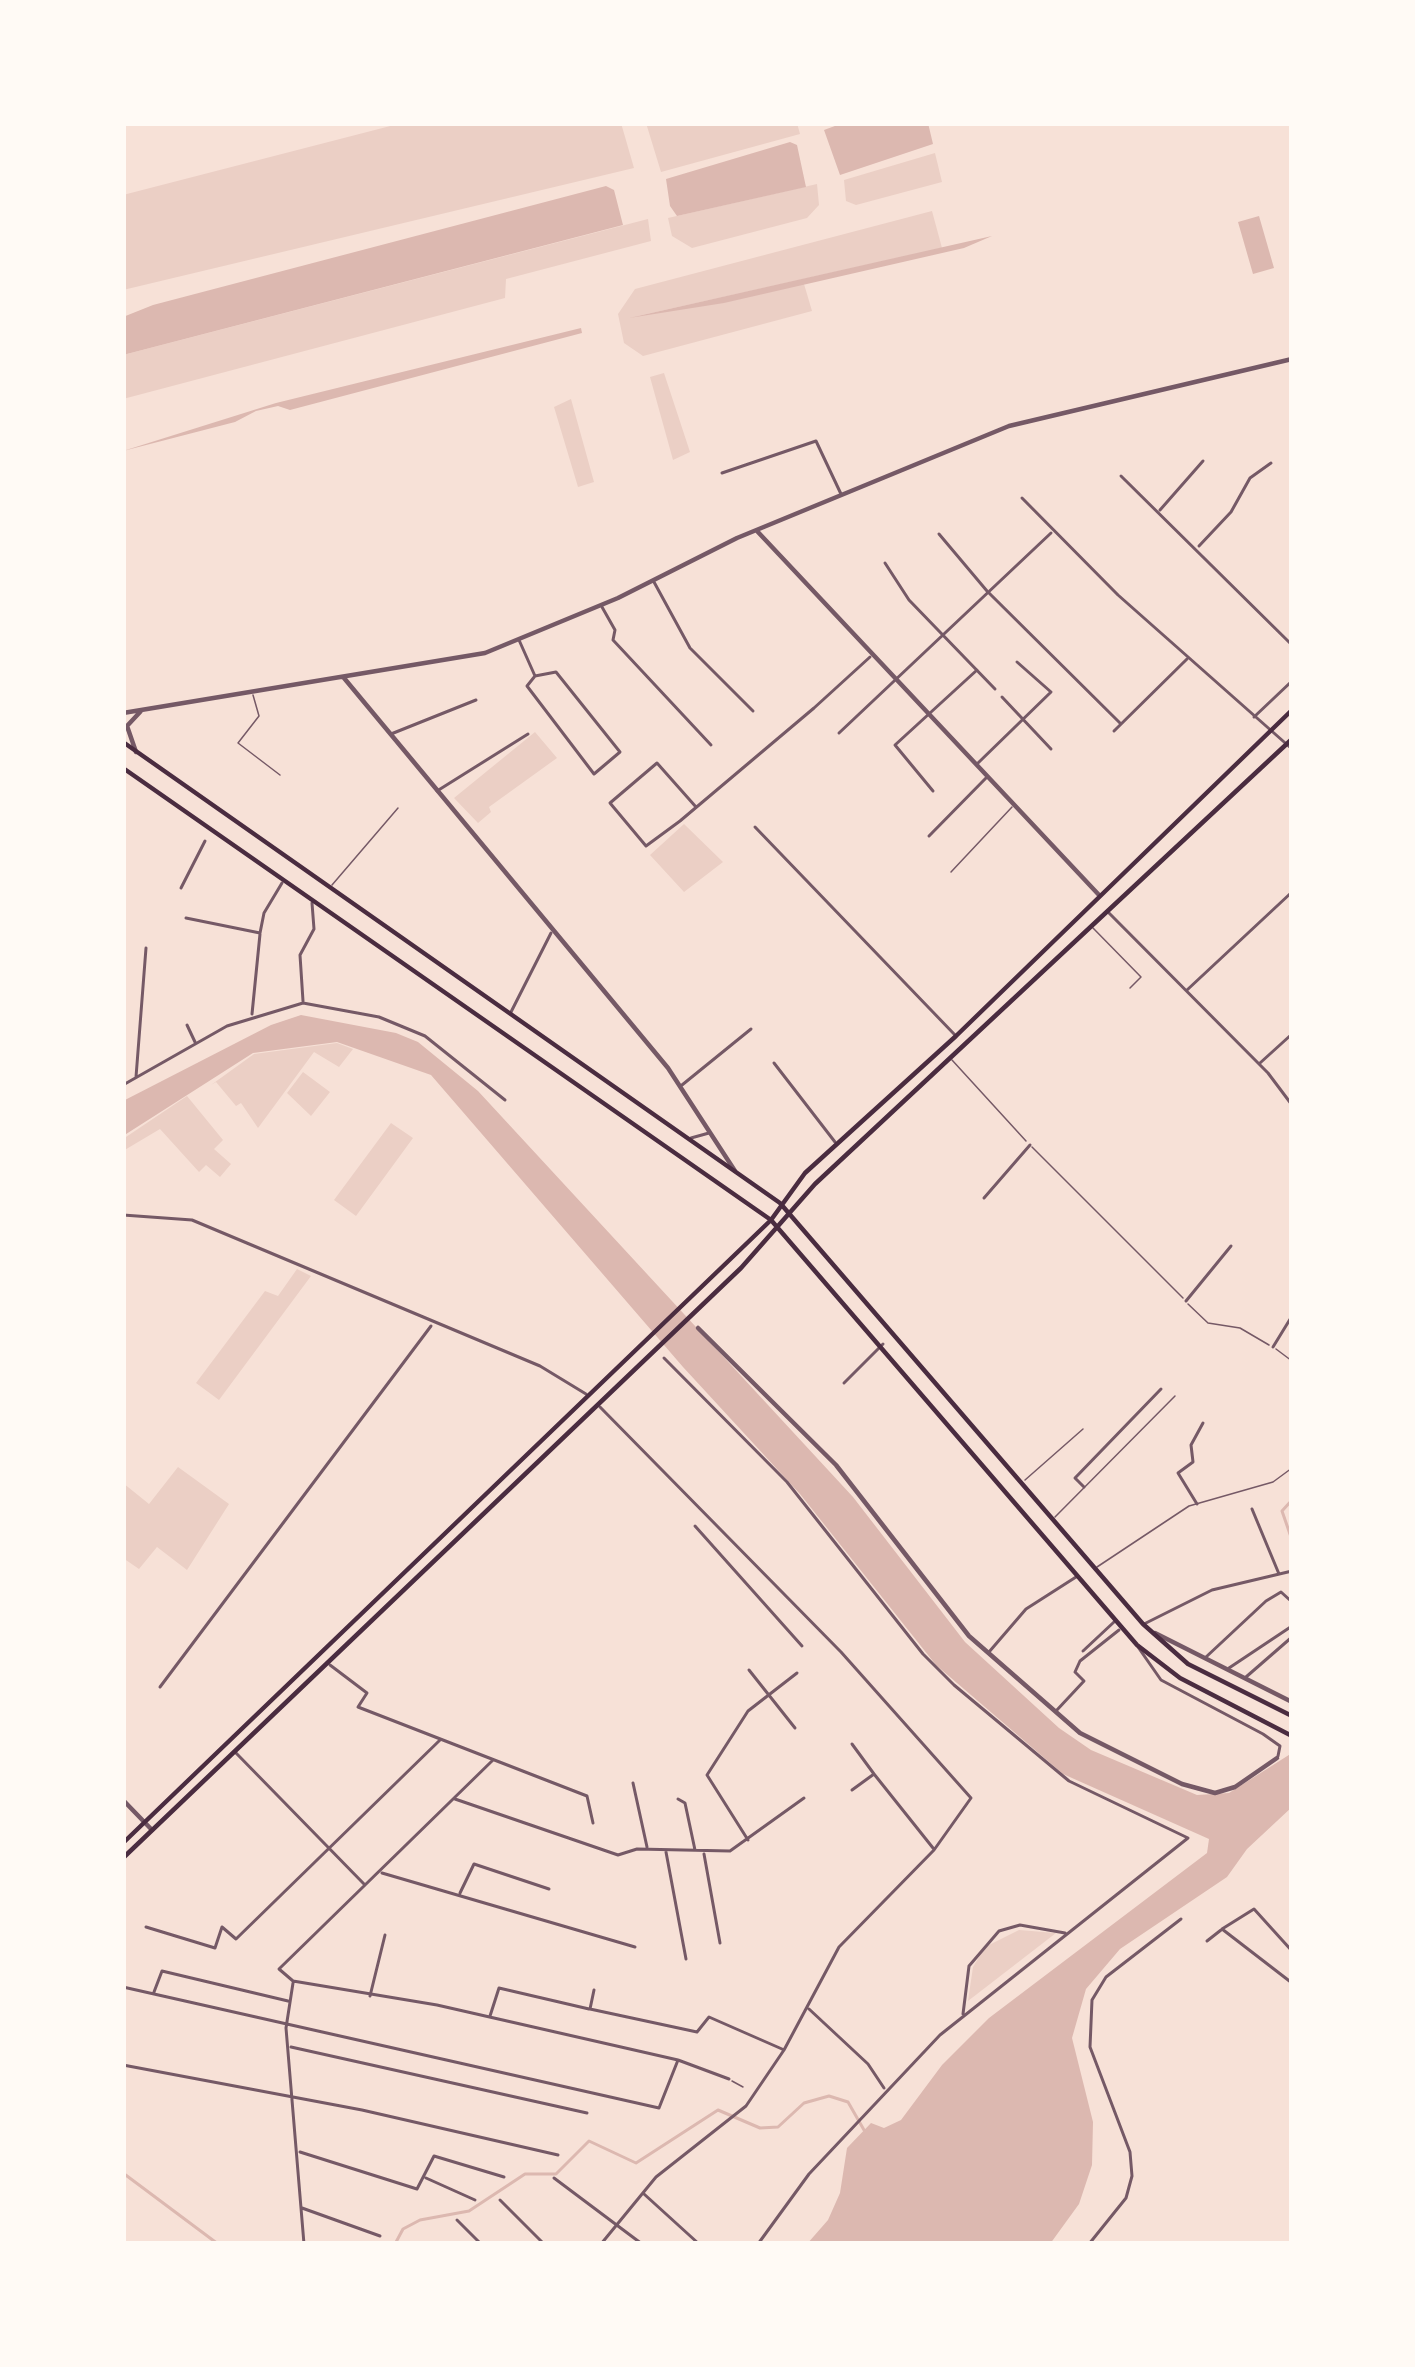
<!DOCTYPE html>
<html>
<head>
<meta charset="utf-8">
<style>
  body { margin:0 }
  #map { position:relative; width:1415px; height:2367px; overflow:hidden; background:#f7e1d7; font-family:"IBM Plex Sans",sans-serif }
  canvas { display:block }
  .frame { position:absolute; inset:0; border:126px solid #fffaf5; pointer-events:none }
</style>
</head>
<body>
<div id="map">
<canvas width="1415" height="2367"></canvas>
<div class="frame"></div>
</div>
<script>
const g = document.querySelector('canvas').getContext('2d');
g.lineJoin = 'round';
function fill(path, color) { g.fillStyle = color; g.fill(path, 'evenodd'); }
const toPath = rows => new Path2D(rows.map(r => 'M' + r).join(''));
function trace(path, color, width, dash) { g.strokeStyle = color; g.lineWidth = width; g.lineCap = dash ? 'butt' : 'round'; g.setLineDash(dash || []); g.stroke(path); }
fill(toPath([
  [402,123,621,123,634,168,123,290,123,195],
  [646,123,797,123,800,134,661,172],
  [935,153,942,182,856,205,846,201,844,180],
  [817,184,819,205,807,218,692,248,672,236,668,218],
  [932,211,942,248,629,318,804,284,812,311,643,356,624,343,618,314,635,289],
  [648,219,651,241,506,279,505,298,123,399,123,355],
  [664,373,690,452,673,460,650,377],
  [571,399,594,482,578,487,554,407],
  [535,732,557,758,489,807,491,812,478,823,454,798],
  [684,824,723,862,684,892,650,855],
  [337,1043,353,1049,339,1067,314,1052,258,1128,241,1103,236,1106,216,1082,211,1085,254,1054],
  [303,1072,330,1092,311,1116,287,1093],
  [187,1096,223,1140,214,1149,231,1164,220,1177,206,1165,199,1172,160,1129,123,1151,123,1139],
  [391,1123,413,1138,356,1216,334,1200],
  [297,1269,311,1276,219,1400,196,1383,265,1291,278,1296],
  [178,1467,229,1504,187,1570,157,1547,139,1569,123,1558,123,1483,149,1504],
  [1019,1930,1056,1933,968,2001,973,1967,985,1947]
]), '#ebcfc5');
fill(toPath([
  [843,123,928,123,933,144,840,175,824,130],
  [790,142,797,145,806,187,677,216,670,206,666,179],
  [606,186,614,190,623,225,123,355,123,317,153,305],
  [1259,216,1274,268,1253,274,1238,222],
  [992,236,964,248,724,303,629,318],
  [581,328,582,333,290,410,278,406,256,411,235,422,123,451,276,403],
  [301,1015,396,1033,418,1042,478,1091,853,1497,965,1642,1059,1728,1091,1750,1197,1795,1229,1793,1292,1753,1292,1807,1247,1849,1227,1877,1120,1949,1086,1989,1072,2038,1093,2122,1092,2165,1079,2204,1050,2244,807,2244,828,2220,840,2193,847,2148,871,2123,884,2128,901,2120,942,2065,989,2018,1207,1853,1209,1839,1063,1774,936,1665,800,1494,683,1367,431,1075,337,1042,253,1053,123,1136,123,1101,271,1025]
]), '#dcb8b0');
trace(toPath([
  [1292,1500,1282,1511,1292,1540],
  [123,2173,218,2244],
  [395,2244,403,2229,420,2220,469,2211,525,2174,556,2174,589,2141,636,2163,718,2110,760,2128,778,2127,804,2103,829,2096,848,2102,864,2130]
]), '#dcb8b0', 3);
trace(toPath([
  [253,695,259,716,238,743,280,775],
  [951,872,1012,807],
  [332,885,398,808],
  [1093,928,1141,977,1130,988],
  [952,1060,1026,1141],
  [1032,1147,1183,1298],
  [1188,1304,1208,1323,1240,1328,1269,1345],
  [1276,1349,1292,1361],
  [1025,1480,1083,1429],
  [1055,1517,1175,1396],
  [1097,1567,1189,1506,1273,1482,1292,1468],
  [732,2081,743,2087]
]), '#755966', 1.5);
trace(toPath([
  [722,473,816,441,841,494],
  [1121,476,1292,645],
  [1022,498,1118,595,1292,749],
  [1160,510,1203,461],
  [939,534,987,591,1121,724],
  [1199,546,1231,512,1250,478,1271,463],
  [885,563,909,600,995,689],
  [654,582,690,648,753,711],
  [602,607,615,630,613,640,711,745],
  [519,640,535,676,556,672,620,752,594,774,527,686,535,676],
  [1002,697,1051,749],
  [1254,717,1292,681],
  [1114,731,1187,659],
  [839,733,1051,533],
  [391,734,476,700],
  [978,763,1051,692,1017,662],
  [437,791,528,734],
  [933,791,895,745,977,670],
  [696,807,657,763,610,803,646,846,680,821,814,708,870,657],
  [755,827,955,1035],
  [929,836,986,778],
  [181,888,205,841],
  [1107,911,1268,1073,1292,1105],
  [186,918,260,933,264,913,282,883],
  [1187,990,1292,892],
  [303,1001,300,955,314,929,312,903],
  [511,1012,551,933],
  [252,1014,260,934],
  [187,1025,195,1042],
  [774,1063,835,1142],
  [1260,1063,1292,1034],
  [136,1077,146,948],
  [123,1085,227,1026,303,1003,379,1017,425,1036,505,1100],
  [682,1085,751,1029],
  [691,1138,709,1133],
  [984,1198,1030,1145],
  [123,1215,192,1220,540,1366,586,1394],
  [1186,1301,1231,1246],
  [1273,1347,1292,1316],
  [664,1358,787,1482,923,1654,954,1685,1069,1781,1188,1838,940,2035,809,2174,758,2244],
  [844,1383,883,1344],
  [600,1407,841,1652,971,1798,934,1850,839,1947,784,2050,746,2106,656,2177,601,2244],
  [1084,1487,1075,1478,1161,1389],
  [1197,1504,1178,1473,1193,1462,1191,1445,1203,1423],
  [1252,1509,1279,1574],
  [695,1526,802,1646],
  [1144,1624,1212,1590,1292,1571],
  [1138,1647,1161,1680,1263,1734,1280,1746,1278,1756],
  [1083,1651,1114,1622],
  [989,1652,1026,1609,1076,1577],
  [1206,1657,1266,1601,1281,1592,1292,1602],
  [330,1665,367,1693,358,1707,587,1796,593,1823],
  [1229,1668,1292,1626],
  [749,1670,795,1728],
  [1246,1677,1292,1637],
  [160,1687,431,1326],
  [1056,1711,1084,1681,1075,1672,1080,1661,1119,1630],
  [236,1753,364,1884],
  [493,1760,279,1969,293,1981,437,2005,678,2060,729,2079],
  [874,1774,933,1848],
  [633,1783,647,1847],
  [852,1790,874,1774,852,1744],
  [455,1799,618,1855,637,1849,730,1851,804,1798],
  [678,1799,685,1803,695,1850],
  [748,1840,707,1775,748,1711,797,1673],
  [666,1852,686,1959],
  [704,1854,720,1943],
  [382,1873,635,1947],
  [460,1893,474,1864,549,1889],
  [146,1927,215,1948,222,1927,236,1939,440,1740],
  [1207,1941,1221,1930],
  [1292,1951,1254,1909,1222,1929,1292,1983],
  [293,1983,286,2028,304,2244],
  [123,1987,659,2108,678,2060],
  [594,1990,590,2009,697,2032,709,2017,782,2049],
  [154,1992,162,1971,288,2001],
  [370,1996,385,1935],
  [809,2009,868,2064,884,2088],
  [963,2014,969,1966,999,1931,1020,1925,1065,1933],
  [490,2016,499,1988,589,2009],
  [291,2047,587,2113],
  [123,2065,362,2110,558,2155],
  [300,2152,417,2189,434,2156,504,2177],
  [426,2178,475,2200],
  [554,2178,642,2244],
  [644,2194,699,2244],
  [500,2200,544,2244],
  [302,2208,380,2236],
  [457,2220,481,2244],
  [432,2244,433,2243],
  [1089,2244,1126,2198,1132,2176,1130,2152,1090,2047,1092,2000,1106,1977,1181,1919]
]), '#755966', 3);
trace(toPath([
  [757,531,1099,895],
  [344,678,668,1068,735,1171],
  [123,713,485,653,618,598,737,538,1009,426,1292,359],
  [136,752,127,726,141,711],
  [698,1328,836,1465,969,1636,1080,1733,1182,1784,1215,1793,1235,1787,1277,1758],
  [1155,1633,1292,1702],
  [123,1800,152,1830]
]), '#755966', 4.5);
trace(toPath([
  [123,742,780,1203,1143,1624,1188,1664,1292,1716],
  [123,768,771,1220,1137,1645,1180,1678,1292,1736],
  [123,1843,771,1220,805,1173,956,1036,1292,710],
  [123,1858,741,1268,815,1184,1292,739]
]), '#4a2c40', 4.5);
</script>
</body>
</html>
